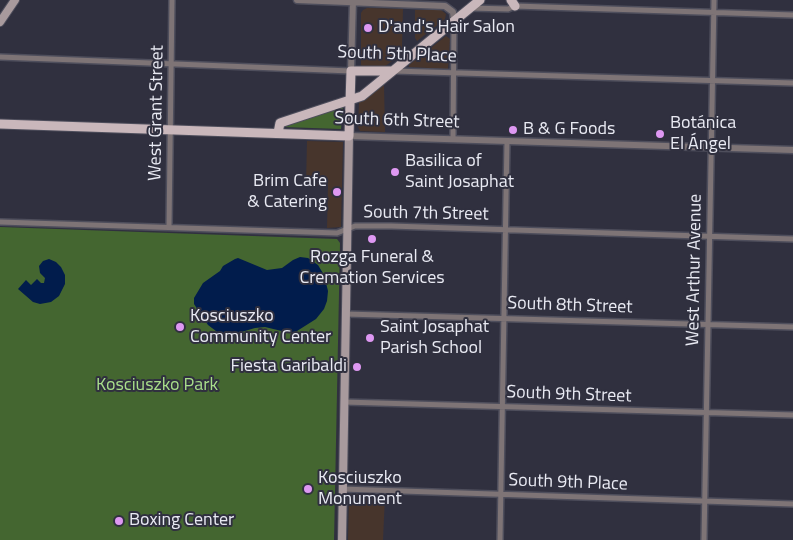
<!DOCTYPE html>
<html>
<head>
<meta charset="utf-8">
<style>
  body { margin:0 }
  canvas { display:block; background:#30303f }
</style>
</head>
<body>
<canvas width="793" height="540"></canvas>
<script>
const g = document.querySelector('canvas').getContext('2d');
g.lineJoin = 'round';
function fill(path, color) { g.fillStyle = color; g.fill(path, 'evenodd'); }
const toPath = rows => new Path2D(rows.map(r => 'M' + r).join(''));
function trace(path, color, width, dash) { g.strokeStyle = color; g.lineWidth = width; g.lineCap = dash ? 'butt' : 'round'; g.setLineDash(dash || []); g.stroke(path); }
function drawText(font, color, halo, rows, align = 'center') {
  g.font = font + ' "Titillium Web",sans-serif'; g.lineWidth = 4; g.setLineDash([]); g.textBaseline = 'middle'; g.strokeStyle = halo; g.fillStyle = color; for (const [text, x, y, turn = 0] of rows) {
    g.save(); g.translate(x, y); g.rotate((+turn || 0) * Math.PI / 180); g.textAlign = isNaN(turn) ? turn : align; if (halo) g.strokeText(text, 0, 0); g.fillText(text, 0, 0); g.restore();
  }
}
fill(toPath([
  [367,8,403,9,402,48,404,52,384,67,363,68,361,65,361,13,363,10],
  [415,10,441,10,446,14,445,19,417,41,415,38],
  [446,36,450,39,448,69,409,67,409,65],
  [384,85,385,132,360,131,358,127,359,102],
  [307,141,343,142,341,227,327,228,328,186,306,185],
  [350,494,385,496,383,540,348,540,349,496]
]), '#47352c');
fill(toPath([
  [343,106,341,129,283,127,284,125],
  [0,227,337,239,340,243,334,540,0,540]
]), '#446630');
fill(toPath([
  [300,257,308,258,318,265,324,275,328,291,327,301,324,309,316,319,297,331,290,333,265,327,255,328,231,335,220,334,208,325,194,304,194,298,203,283,220,271,223,266,235,259,238,258,267,270,282,268,293,260],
  [49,259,56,262,61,267,65,275,65,284,59,296,51,302,40,304,33,302,18,289,26,280,31,285,37,279,41,283,44,283,45,278,40,273,39,266,43,261]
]), '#011c4c');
const minor = toPath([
  [470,8,508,9,515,6,793,15],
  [0,57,351,71],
  [394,71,793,83],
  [453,139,454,20],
  [0,222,337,233,355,226,391,226,793,239],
  [169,227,172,0],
  [346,314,793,327],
  [344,402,793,415],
  [342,489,793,504],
  [500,540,507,141],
  [704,540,714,0]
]);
const tertiary = toPath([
  [297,0,445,6,453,12,454,20],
  [351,71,353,0],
  [349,136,793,150]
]);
const secondary = toPath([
  [0,22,15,0],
  [342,540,349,136]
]);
const primary = toPath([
  [511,0,515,6],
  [0,124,349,136,351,71,392,71],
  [278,133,280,123,286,121,362,96,480,0]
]);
trace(minor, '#4e4e5c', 8);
trace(tertiary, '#4e4e5c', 9);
trace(secondary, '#4e4e5c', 10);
trace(primary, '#4e4e5c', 11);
trace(minor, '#7e7476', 5);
trace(tertiary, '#7e7476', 6);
trace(secondary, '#a89a9d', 8);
trace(primary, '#c9b7bb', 9);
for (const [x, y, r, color] of [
  [368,28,5,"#de98f2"],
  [513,130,5,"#de98f2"],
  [660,134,5,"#de98f2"],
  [395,172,5,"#de98f2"],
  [337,192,5,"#de98f2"],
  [372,239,5,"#de98f2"],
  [180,327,5,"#de98f2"],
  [370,338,5,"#de98f2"],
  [357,367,5,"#de98f2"],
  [308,489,5,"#de98f2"],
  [119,521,5,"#de98f2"]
]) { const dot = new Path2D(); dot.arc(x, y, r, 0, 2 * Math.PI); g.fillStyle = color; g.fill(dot); trace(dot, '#30303f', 2); }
drawText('18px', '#e9eaf3', '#30303f', [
  ["D'and's Hair Salon",378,28],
  ["Botánica",670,124],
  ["El Ángel",670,145],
  ["B & G Foods",523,130],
  ["Basilica of",405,162],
  ["Saint Josaphat",405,183],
  ["Brim Cafe",327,182,"right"],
  ["& Catering",327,203,"right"],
  ["Rozga Funeral &",372,258,"center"],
  ["Cremation Services",372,279,"center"],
  ["Kosciuszko",190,317],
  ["Community Center",190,338],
  ["Saint Josaphat",380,328],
  ["Parish School",380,349],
  ["Fiesta Garibaldi",347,367,"right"],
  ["Kosciuszko",318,479],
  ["Monument",318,500],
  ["Boxing Center",129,521]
], 'left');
drawText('18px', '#e9eaf3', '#30303f', [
  ["South 5th Place",397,55,2],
  ["West Grant Street",157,113,-89],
  ["South 6th Street",397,121,2],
  ["South 7th Street",426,214,1],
  ["West Arthur Avenue",695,270,-89],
  ["South 8th Street",570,306,2],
  ["South 9th Street",569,395,2],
  ["South 9th Place",568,483,2]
]);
drawText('18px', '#a8de8a', '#30303f', [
  ["Kosciuszko Park",157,386]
]);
</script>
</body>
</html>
